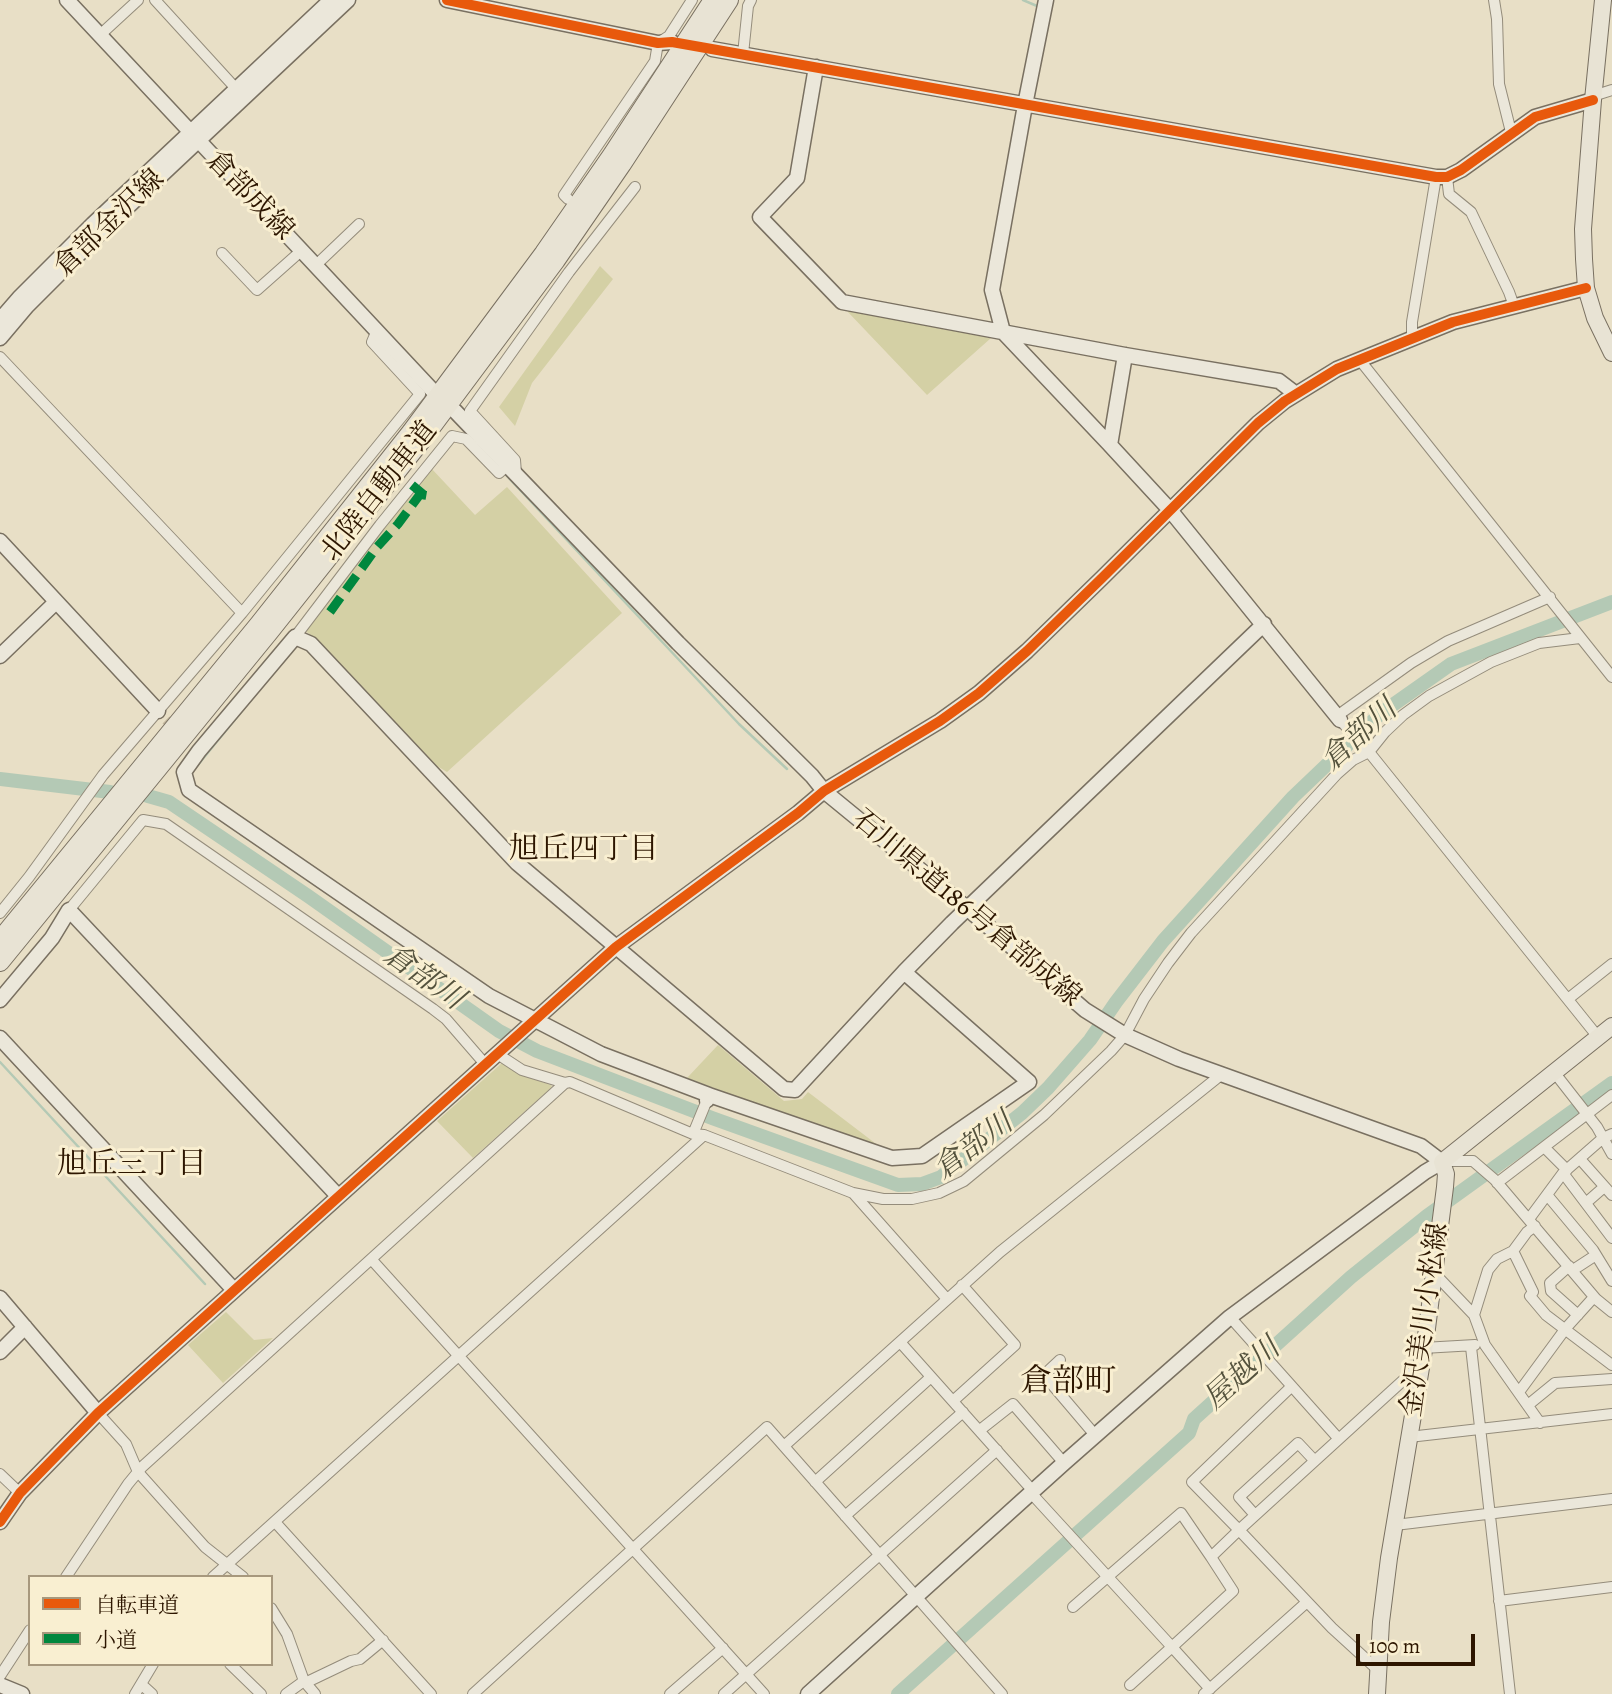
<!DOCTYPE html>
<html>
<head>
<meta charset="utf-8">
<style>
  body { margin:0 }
  #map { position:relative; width:1612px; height:1694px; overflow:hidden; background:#e8dfc6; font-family:Alegreya,"Noto Serif JP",serif }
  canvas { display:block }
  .legend { position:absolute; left:28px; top:1575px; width:245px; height:91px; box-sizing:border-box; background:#f9efd1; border:2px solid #a7987d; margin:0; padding:9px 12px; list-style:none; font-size:21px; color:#2d1600 }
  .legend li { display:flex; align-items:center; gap:14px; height:35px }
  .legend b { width:35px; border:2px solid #a7987d }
  .scale { position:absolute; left:1356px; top:1634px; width:119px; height:32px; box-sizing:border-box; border:4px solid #2d1600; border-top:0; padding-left:9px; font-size:21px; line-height:24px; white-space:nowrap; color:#2d1600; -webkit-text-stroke:5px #f9efd1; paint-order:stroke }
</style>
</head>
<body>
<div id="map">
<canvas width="1612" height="1694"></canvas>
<ul class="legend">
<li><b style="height:9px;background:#e8590c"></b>自転車道</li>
<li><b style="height:9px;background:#00873e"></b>小道</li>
</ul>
<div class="scale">100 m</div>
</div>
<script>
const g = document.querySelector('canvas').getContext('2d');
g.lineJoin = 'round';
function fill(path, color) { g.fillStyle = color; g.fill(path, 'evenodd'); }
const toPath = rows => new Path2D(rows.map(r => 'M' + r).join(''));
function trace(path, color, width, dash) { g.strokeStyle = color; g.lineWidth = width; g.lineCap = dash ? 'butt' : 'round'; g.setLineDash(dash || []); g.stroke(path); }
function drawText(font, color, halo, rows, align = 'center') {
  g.font = font + ' Alegreya,"Noto Serif JP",serif'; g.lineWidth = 6; g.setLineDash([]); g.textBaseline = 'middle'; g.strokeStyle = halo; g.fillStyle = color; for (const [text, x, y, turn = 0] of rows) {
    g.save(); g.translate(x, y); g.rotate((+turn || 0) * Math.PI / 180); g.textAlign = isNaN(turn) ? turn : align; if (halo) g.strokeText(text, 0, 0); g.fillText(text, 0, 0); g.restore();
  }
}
fill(toPath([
  [600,266,613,279,532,383,515,426,499,407],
  [847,311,991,338,927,395],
  [431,468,475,515,507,487,622,613,447,772,437,766,319,641,304,630],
  [718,1045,784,1101,802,1099,808,1092,888,1153,687,1078],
  [502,1063,518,1074,551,1085,552,1087,473,1158,437,1121],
  [226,1312,254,1340,273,1338,223,1383,188,1345]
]), '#d4d0a5');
trace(toPath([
  [1023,0,1037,6],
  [507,476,739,724,787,769],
  [197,766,250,701],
  [0,1062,205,1284]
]), '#b4c9b5', 2.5);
trace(toPath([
  [0,779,110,792],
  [148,796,169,802,308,896,499,1031,537,1051,712,1118,898,1185,922,1184,941,1177,1022,1113,1048,1088,1090,1040,1116,1002,1163,941,1293,797,1380,714,1451,664,1612,602],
  [898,1694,1189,1433,1194,1419,1351,1277,1427,1216,1612,1083]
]), '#b4c9b5', 14);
trace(toPath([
  [166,720,190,743]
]), '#c3b79e', 10, [10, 5]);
const street = toPath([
  [155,0,240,93],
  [1494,0,1497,19,1499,84,1511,132],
  [100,35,138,0],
  [743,54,748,6,751,0],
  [1593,96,1612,90],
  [1447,177,1449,194,1471,212,1509,292,1514,306],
  [568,199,564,195,655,61,658,43,669,36,692,0],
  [222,253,257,290,301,251],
  [315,266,359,224],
  [1412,337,1412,322,1436,177],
  [0,357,242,613],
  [1359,359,1612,677],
  [516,473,515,460,470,411,569,272,635,187],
  [295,637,380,525,452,436,466,439,499,473,508,465],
  [1337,716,1411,663,1448,641,1550,597],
  [1340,720,1369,752,1598,1037],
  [69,910,143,820,166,824,433,1009,446,1019,485,1064],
  [0,913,29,877,103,775,242,613,420,394,372,342,377,330],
  [1568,999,1612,964],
  [496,1053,522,1070,565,1083,570,1082,693,1134,704,1135,853,1193,947,1299],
  [1554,1072,1597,1127,1612,1154],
  [693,1134,707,1100],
  [1544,1147,1567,1170],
  [1580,1159,1612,1195],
  [1446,1161,1473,1161,1495,1180,1596,1299,1612,1312],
  [1563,1173,1612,1238],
  [1497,1183,1612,1095],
  [853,1193,883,1199,912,1199,939,1193,964,1181,1044,1115,1111,1051,1125,1035,1144,999,1168,963,1191,933,1337,774,1353,760,1369,752,1385,732,1403,715,1429,696,1491,662,1539,643,1580,638],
  [1548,1196,1593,1250,1612,1281],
  [1587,1202,1603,1188],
  [1529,1219,1563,1173,1603,1138,1612,1134],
  [1513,1251,1533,1292,1530,1296,1546,1315,1612,1365],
  [372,1260,764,1694],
  [1569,1266,1550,1283,1551,1291,1578,1315],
  [1573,1270,1596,1255],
  [1434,1273,1474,1315,1485,1345,1540,1423],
  [1474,1315,1488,1270,1497,1259,1513,1251,1527,1232,1535,1226],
  [1230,1317,1338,1438],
  [900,1342,1033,1491],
  [1471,1347,1510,1694],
  [1423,1348,1475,1345],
  [1060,1360,1044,1375,1095,1435],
  [1519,1392,1566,1328,1594,1297],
  [953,1401,1015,1345,962,1285],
  [1528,1405,1555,1383,1612,1379],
  [98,1413,126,1444,138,1472,205,1547,243,1577],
  [980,1430,1013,1404,1064,1463],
  [1409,1437,1612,1414],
  [784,1446,1000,1252,1222,1074],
  [0,1474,20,1493],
  [815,1482,931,1377],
  [1031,1493,1172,1647,1233,1591,1211,1557,1239,1530,1192,1482,1291,1387],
  [1255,1515,1239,1497,1298,1443,1314,1460],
  [845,1516,963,1412],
  [275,1522,431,1694],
  [1395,1525,1612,1499],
  [66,1577,128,1484,142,1467,565,1083],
  [213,1577,704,1135],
  [1499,1601,1612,1587],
  [1073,1607,1181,1513,1211,1557],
  [271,1608,287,1634,304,1681,315,1694],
  [230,1664,261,1694],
  [1378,1670,1332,1628,1239,1530,1420,1365],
  [0,1676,30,1630],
  [305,1683,351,1661,360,1659,383,1640],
  [141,1684,152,1694],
  [1130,1685,1172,1647,1210,1689],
  [135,1694,153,1664],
  [286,1694,304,1681],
  [473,1694,767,1427,1002,1694],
  [670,1694,723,1648],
  [724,1694,997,1450],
  [1204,1694,1307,1602]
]);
const secondary = toPath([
  [67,0,433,391],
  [447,0,658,43,672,42],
  [1046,0,1025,105,992,290,1003,332,1110,445],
  [712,49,1436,177,1447,177,1461,170,1535,117,1593,100],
  [816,67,797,178,760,217,842,302,1125,355,1279,381,1296,394],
  [0,320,19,298,93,224,331,0],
  [0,338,27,306,102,231,348,0],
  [1125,355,1110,445,1170,510,1340,720],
  [455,411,678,643,812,776,824,791,968,909,1085,1010,1125,1035,1179,1059,1421,1146,1442,1162,1425,1172,1230,1317,1064,1463,808,1694],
  [0,541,158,711],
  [0,656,56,602],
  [0,1000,52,938,69,910,338,1196],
  [0,1038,234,1290],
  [709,1095,892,1158,922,1156,1029,1082,904,972],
  [707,1100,709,1095,601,1054,489,996,189,790,184,772,199,751,295,637,311,644,517,863,784,1089,795,1090,904,972,952,923,1264,624],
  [0,1298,98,1413],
  [0,1352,25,1327],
  [0,1522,20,1493,98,1413,616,947,798,813,824,791,940,721,979,693,1027,651,1102,578,1258,423,1285,401,1337,369,1453,322,1586,288],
  [0,1685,22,1694]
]);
const primary = toPath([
  [1603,0,1593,100,1583,229,1584,259,1586,288,1595,318,1612,353],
  [1377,1694,1381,1622,1389,1558,1425,1344,1445,1187,1446,1174,1442,1162,1612,1026]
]);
const highway = toPath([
  [0,940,259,624,411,432,544,253,612,155,713,0],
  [0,962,270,631,421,441,556,260,622,164,729,0]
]);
trace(street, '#948c7b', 12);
trace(secondary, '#797061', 17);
trace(primary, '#797061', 18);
trace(highway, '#797061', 20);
trace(street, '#ebe7da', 10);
trace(secondary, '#ebe7da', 14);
trace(primary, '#e8e3d4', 16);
trace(highway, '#e8e3d4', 18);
trace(toPath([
  [412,485,424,495,430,496],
  [330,612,377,547,398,524,421,493]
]), '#00873e', 9, [18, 9]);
trace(toPath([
  [447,0,658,43,672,42,1436,177,1447,177,1461,170,1535,117,1593,100],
  [0,1522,20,1493,98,1413,616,947,798,813,824,791,940,721,979,693,1027,651,1102,578,1258,423,1285,401,1337,369,1453,322,1586,288]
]), '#e8590c', 10);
drawText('28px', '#2d1600', '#f9efd1', [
  ["倉部成線",249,196,46],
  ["倉部金沢線",110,224,-44],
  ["北陸自動車道",380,492,-52],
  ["石川県道186号倉部成線",966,909,40],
  ["金沢美川小松線",1426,1320,-82]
]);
drawText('italic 30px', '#54523d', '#f9efd1', [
  ["倉部川",1360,736,-42],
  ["倉部川",423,978,35],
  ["倉部川",974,1147,-37],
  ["屋越川",1243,1375,-42]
]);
drawText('30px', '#2d1600', '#f9efd1', [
  ["旭丘四丁目",584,851],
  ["旭丘三丁目",132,1166]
]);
drawText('32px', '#2d1600', '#f9efd1', [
  ["倉部町",1068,1383]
]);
</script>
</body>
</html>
